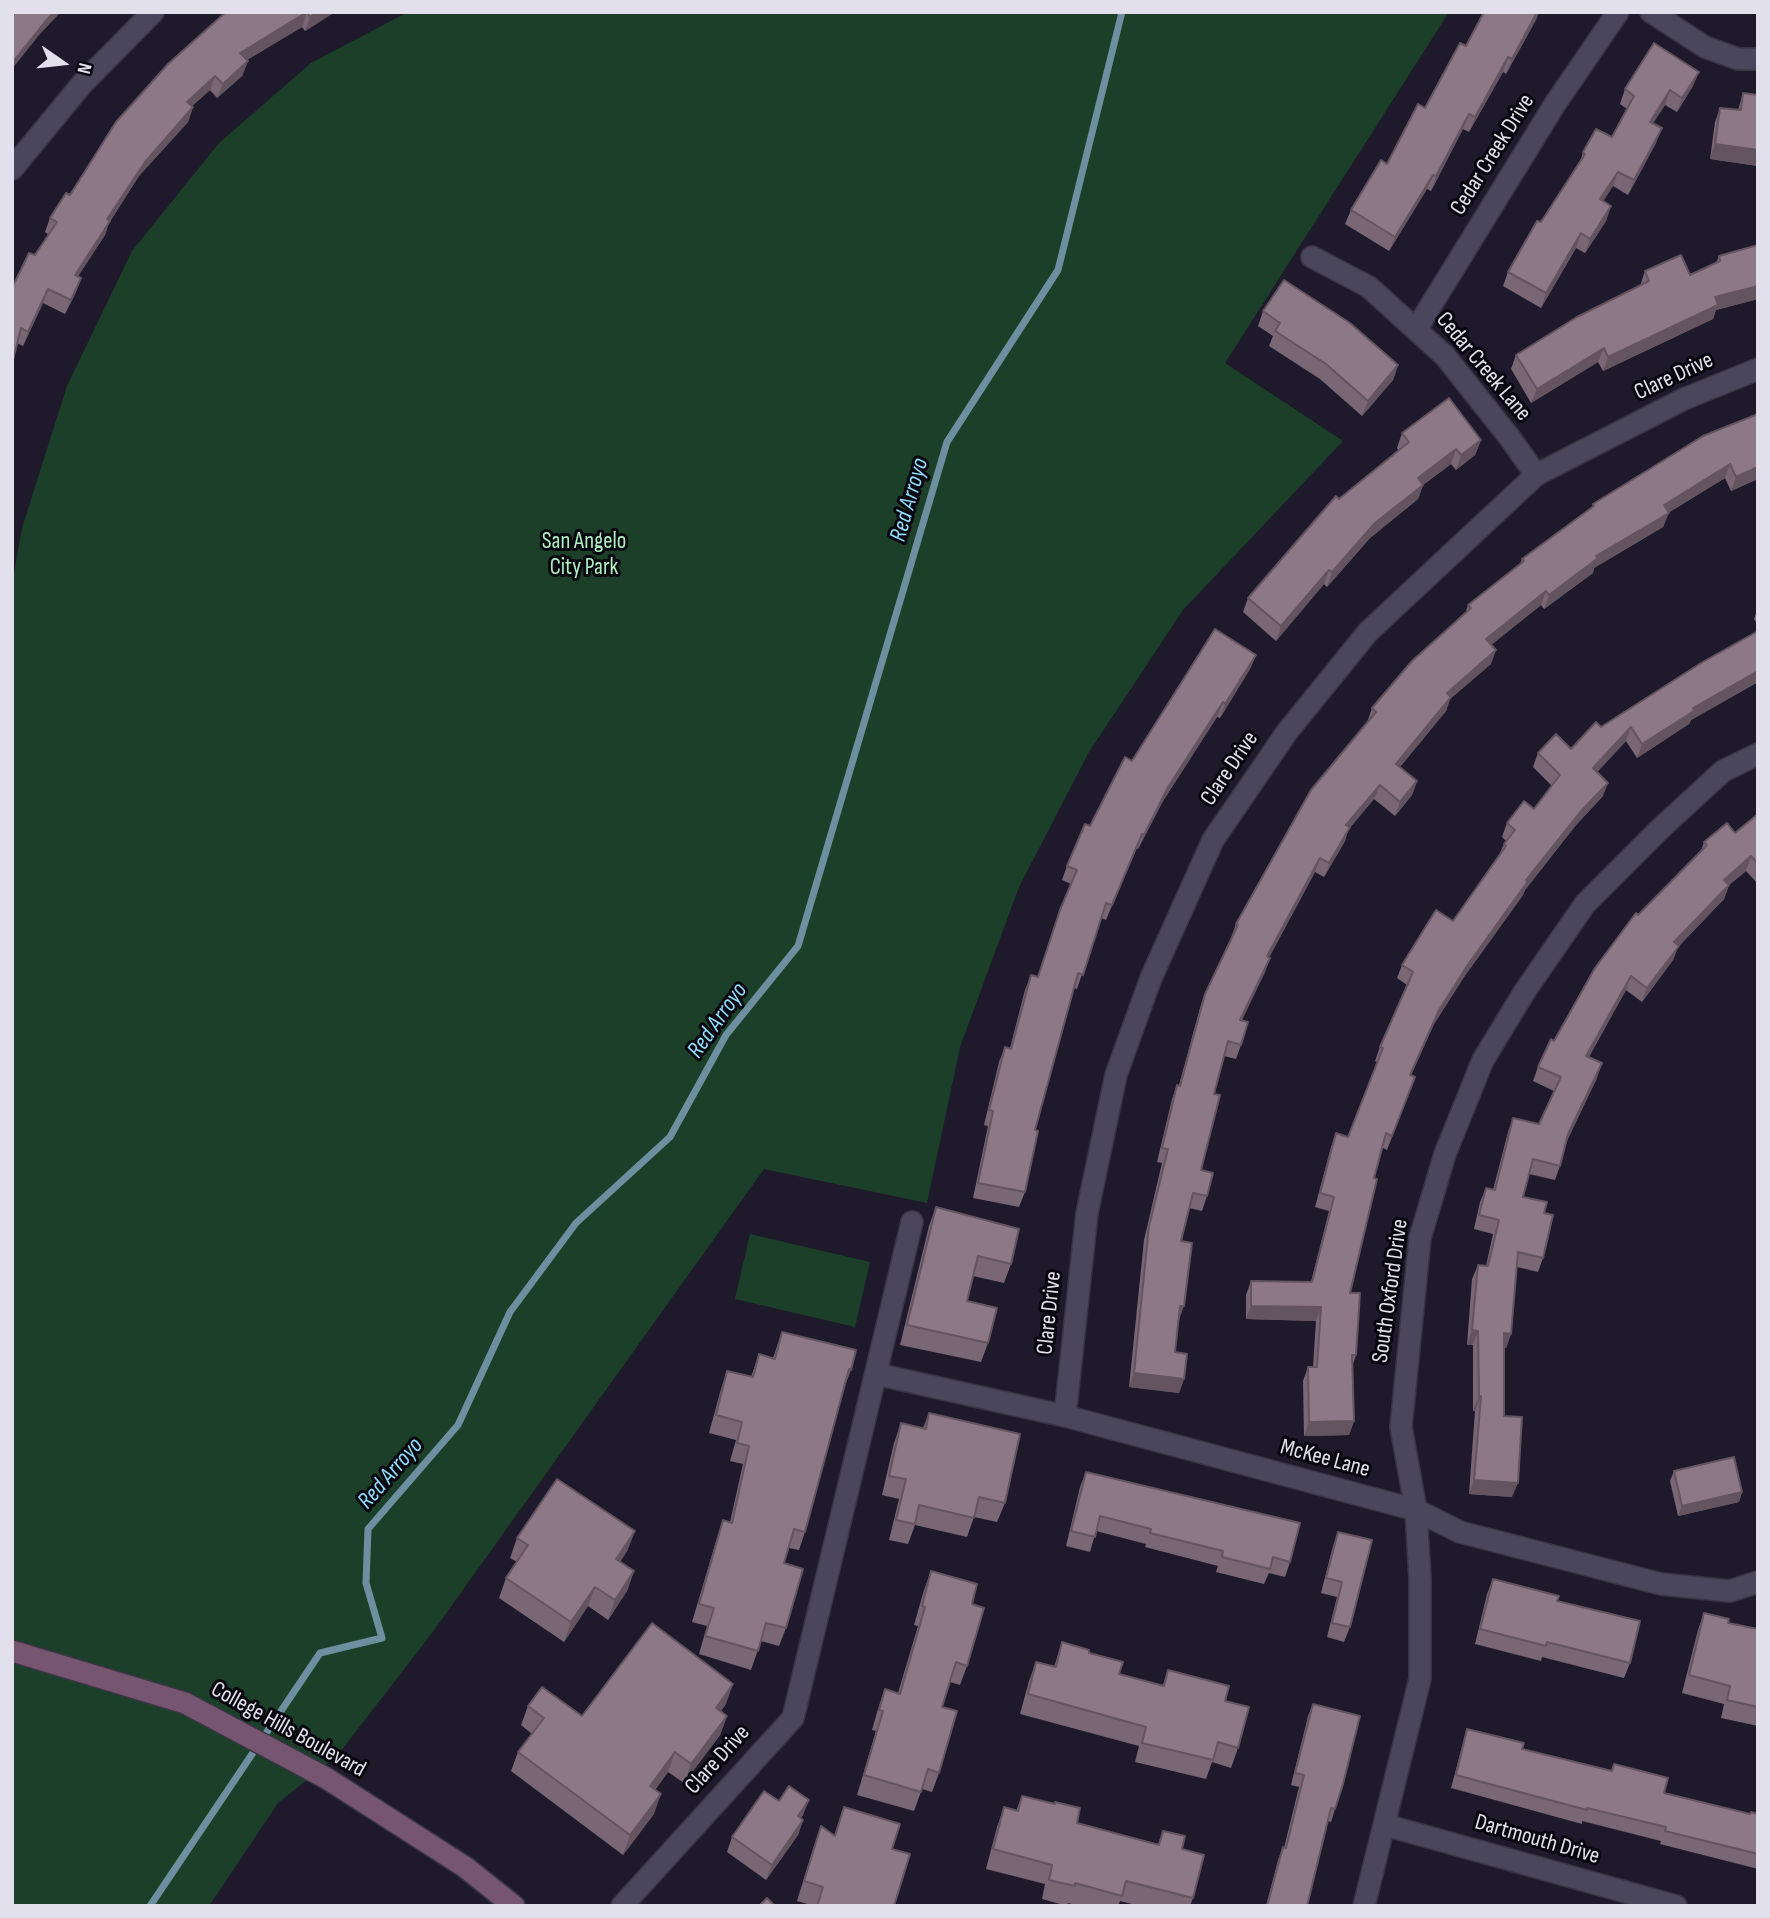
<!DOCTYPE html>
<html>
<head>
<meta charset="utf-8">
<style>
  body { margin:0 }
  #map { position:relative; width:1770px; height:1918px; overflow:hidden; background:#1e1a2c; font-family:"Sofia Sans Condensed",sans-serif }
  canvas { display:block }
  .frame { position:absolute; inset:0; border:14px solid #e2e0ec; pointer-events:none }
  .north { position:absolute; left:28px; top:28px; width:70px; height:70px; -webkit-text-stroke:5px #08060e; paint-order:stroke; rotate:104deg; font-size:19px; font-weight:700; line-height:28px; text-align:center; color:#e2e0ec }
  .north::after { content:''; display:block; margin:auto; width:24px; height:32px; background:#e2e0ec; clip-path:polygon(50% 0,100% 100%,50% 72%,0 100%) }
</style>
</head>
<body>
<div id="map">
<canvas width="1770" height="1918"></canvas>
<div class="frame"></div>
<div class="north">N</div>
</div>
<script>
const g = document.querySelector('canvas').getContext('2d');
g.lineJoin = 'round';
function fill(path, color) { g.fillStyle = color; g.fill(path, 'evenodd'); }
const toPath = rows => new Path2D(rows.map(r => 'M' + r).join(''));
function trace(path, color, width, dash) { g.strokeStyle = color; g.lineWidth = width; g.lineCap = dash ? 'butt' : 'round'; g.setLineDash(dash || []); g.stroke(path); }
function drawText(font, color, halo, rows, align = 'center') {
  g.font = font + ' "Sofia Sans Condensed",sans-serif'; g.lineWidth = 6; g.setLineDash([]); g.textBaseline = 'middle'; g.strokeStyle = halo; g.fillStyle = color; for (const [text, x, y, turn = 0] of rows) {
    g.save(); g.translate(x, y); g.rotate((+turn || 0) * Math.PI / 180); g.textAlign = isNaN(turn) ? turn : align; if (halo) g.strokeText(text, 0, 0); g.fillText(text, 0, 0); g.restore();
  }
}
fill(toPath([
  [408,12,1449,12,1225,363,1343,441,1183,610,1089,752,1019,887,960,1047,927,1203,764,1169,432,1633,337,1756,278,1803,209,1906,12,1906,12,584,22,528,67,386,132,251,219,143,311,63],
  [750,1234,870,1262,855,1327,735,1299]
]), '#1c3f29');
trace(toPath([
  [150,1906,320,1653,382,1638,366,1583,368,1529,458,1425,510,1312,576,1223,670,1137,726,1035,798,946,947,442,1058,270,1122,12]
]), '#6e8f9f', 7);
const street = toPath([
  [1651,12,1705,47,1738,59,1758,59],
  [12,169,82,84,153,12],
  [1312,257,1369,287,1445,356,1510,438,1536,475],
  [1417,328,1555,104,1618,12],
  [876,1374,1065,1416,1416,1510,1460,1532,1661,1584,1730,1591,1758,1582],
  [1065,1416,1087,1213,1116,1075,1151,978,1213,840,1287,732,1368,632,1536,475,1684,399,1758,369],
  [1385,1825,1676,1906],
  [622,1906,793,1718,912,1222],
  [1364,1906,1420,1679,1420,1579,1416,1510,1401,1427,1420,1238,1445,1154,1483,1060,1525,991,1585,904,1660,829,1723,771,1758,754]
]);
const secondary = toPath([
  [12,1651,185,1703,326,1778,465,1867,514,1906]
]);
trace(street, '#383544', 24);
trace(secondary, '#383544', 24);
trace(street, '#4a465b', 21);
trace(secondary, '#75556f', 21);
fill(toPath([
  [226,12,335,12,305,31,302,27,247,60,248,61,242,76,217,98,210,90,192,106,193,107,188,122,139,176,109,223,105,235,78,276,81,278,76,292,65,314,43,303,23,346,17,343,35,255,49,235,45,232,50,218],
  [1537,18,1506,74,1503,72,1469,132,1463,129,1431,191,1427,189,1389,251,1345,224,1351,210,1387,164,1425,108],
  [1693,86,1677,112,1665,105,1653,123,1656,143,1628,195,1613,186,1603,201,1611,206,1606,221,1585,253,1576,248,1541,308,1503,286,1508,272,1580,163,1583,152,1612,137,1627,109,1620,104,1625,89],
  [1743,93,1758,95,1758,166,1710,159,1715,122,1720,108,1738,110],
  [1758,245,1758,299,1716,310,1713,319,1603,371,1598,362,1531,403,1511,369,1516,355,1640,286,1645,271,1690,275,1716,263,1719,256],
  [1263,311,1398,365,1393,380,1362,416,1320,379,1269,346,1273,336,1258,326],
  [1758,414,1758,479,1731,491,1725,478,1668,513,1663,527,1594,568,1593,573,1544,609,1541,605,1491,645,1491,664,1450,699,1446,711,1400,767,1417,781,1412,795,1395,816,1374,799,1348,830,1345,841,1324,877,1315,872,1269,957,1265,972,1241,1021,1241,1045,1236,1059,1224,1056,1214,1094,1201,1170,1207,1196,1202,1211,1189,1208,1181,1241,1179,1320,1175,1352,1184,1379,1179,1393,1129,1387,1144,1240,1162,1163,1157,1162,1172,1099,1177,1085,1179,1085,1200,1008,1205,994,1231,938,1236,924,1367,723,1372,708,1465,614,1468,605,1520,564,1522,559,1592,507,1593,504],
  [1402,433,1481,440,1475,455,1456,470,1451,464,1423,485,1418,499,1370,538,1327,587,1324,584,1276,641,1243,612,1248,598,1339,499,1399,451,1397,448],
  [1758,608,1758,625,1754,619],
  [1758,631,1758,682,1691,720,1689,724,1637,758,1626,741,1597,772,1603,796,1576,825,1525,890,1523,895,1464,977,1434,1024,1411,1075,1415,1077,1387,1150,1383,1148,1374,1178,1350,1293,1356,1355,1353,1364,1354,1421,1349,1435,1304,1436,1303,1381,1308,1367,1313,1367,1316,1321,1246,1319,1246,1295,1251,1281,1311,1282,1329,1211,1315,1207,1331,1147,1336,1133,1348,1137,1377,1062,1375,1061,1380,1047,1407,985,1397,978,1402,965,1453,921,1500,853,1504,844,1506,841,1502,837,1507,823,1534,809,1552,786,1533,767,1538,753,1571,749,1601,727],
  [1256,655,1250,669,1220,718,1217,717,1163,801,1138,849,1136,848,1106,920,1101,918,1077,989,1074,988,1035,1130,1025,1192,1019,1207,973,1198,988,1126,984,1125,999,1062,1005,1047,1010,1048,1025,990,1031,975,1038,977,1055,924,1071,884,1062,880,1067,866,1090,826,1132,761],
  [1758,813,1758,884,1746,871,1729,885,1724,899,1678,947,1673,960,1642,1002,1626,990,1589,1057,1597,1078,1567,1141,1560,1166,1555,1180,1529,1174,1523,1197,1544,1213,1543,1258,1538,1272,1517,1267,1511,1334,1506,1348,1504,1348,1504,1416,1512,1497,1469,1494,1475,1411,1473,1411,1473,1345,1467,1345,1472,1279,1478,1265,1486,1266,1493,1234,1474,1229,1480,1202,1486,1188,1493,1190,1508,1132,1513,1118,1539,1124,1554,1091,1533,1081,1538,1067,1554,1041,1638,915,1701,851,1704,842,1735,833],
  [936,1207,1011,1264,1004,1283,973,1276,967,1301,988,1343,981,1362,900,1345,929,1226],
  [782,1332,851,1370,844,1388,805,1532,799,1550,789,1548,784,1563,786,1628,779,1646,761,1641,751,1670,699,1654,707,1626,692,1622,717,1538,723,1520,730,1522,743,1464,730,1461,736,1440,709,1433,721,1389,727,1371,751,1377,759,1354,773,1358],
  [929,1413,1005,1503,997,1522,974,1517,967,1537,915,1525,908,1544,889,1540,899,1499,882,1495,894,1443,901,1423,923,1428],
  [1674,1471,1742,1492,1739,1502,1678,1516,1670,1481],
  [1086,1472,1290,1562,1285,1577,1269,1573,1264,1584,1216,1572,1218,1566,1145,1547,1146,1544,1096,1531,1090,1552,1066,1546,1080,1487],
  [635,1531,627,1551,620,1562,634,1571,627,1591,608,1620,588,1606,564,1642,499,1598,506,1578,517,1562,510,1558,517,1538],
  [1338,1532,1350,1627,1344,1642,1327,1637,1337,1597,1321,1593,1333,1546],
  [931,1571,972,1604,967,1666,960,1685,950,1682,942,1707,939,1773,932,1792,922,1789,914,1811,857,1795,876,1731,872,1730,878,1709,885,1689,898,1693,918,1626,914,1625,924,1590],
  [1493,1579,1557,1601,1630,1663,1624,1678,1542,1657,1541,1661,1475,1644,1487,1594],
  [1704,1613,1728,1623,1758,1629,1758,1726,1721,1718,1724,1704,1682,1693,1698,1630],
  [1062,1642,1089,1653,1119,1674,1163,1685,1168,1670,1225,1701,1238,1748,1231,1768,1212,1762,1206,1779,1135,1762,1139,1746,1020,1714,1029,1681,1036,1662,1054,1667],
  [726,1704,721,1711,727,1716,720,1735,684,1783,668,1772,655,1790,654,1814,623,1855,511,1771,518,1752,532,1734,521,1725,528,1706,582,1716],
  [1313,1704,1335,1809,1331,1822,1328,1821,1307,1906,1266,1906,1278,1860,1283,1847,1284,1848,1299,1787,1291,1785,1308,1716],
  [1467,1729,1522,1749,1611,1771,1614,1764,1664,1793,1750,1814,1758,1814,1758,1869,1660,1844,1661,1841,1582,1821,1582,1824,1451,1788,1463,1743],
  [1022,1796,1077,1823,1158,1844,1163,1831,1182,1849,1193,1898,1190,1906,1140,1906,1120,1901,1118,1906,1079,1906,1068,1903,1067,1906,1042,1899,1045,1884,986,1869,997,1827,1004,1807,1016,1811],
  [779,1801,803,1815,801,1818,803,1820,798,1835,766,1880,727,1852,732,1837],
  [844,1807,892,1849,894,1906,814,1906,797,1901,814,1846,821,1826,834,1836]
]), '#796775');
fill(toPath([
  [54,12,61,12,40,34,12,69,12,63,44,23],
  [307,12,302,27,235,67,240,53],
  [317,12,335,12,305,31,310,17],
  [1537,12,1539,12,1537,18,1506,74,1512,59],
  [1508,57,1503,72,1469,132,1475,117],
  [248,61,242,76,217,98,223,84],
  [1699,72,1693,86,1677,112,1682,98],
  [215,76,210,90,181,116,187,102],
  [1670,90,1665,105,1644,137,1650,122],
  [193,107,188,122,139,176,109,223,105,235,70,289,75,275,107,219,145,162],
  [1469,114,1463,129,1431,191,1436,176],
  [1662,128,1656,143,1628,195,1634,180],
  [1715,144,1758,150,1758,166,1710,159],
  [1618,172,1613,186,1595,214,1600,199],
  [1433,175,1427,189,1389,251,1395,237],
  [1611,206,1606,221,1585,253,1590,239],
  [1581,233,1576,248,1541,308,1546,293],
  [81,278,76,292,65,314,71,300],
  [1758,286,1758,299,1716,310,1713,319,1603,371,1608,357,1715,297],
  [48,289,43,303,23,346,28,332],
  [1604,348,1598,362,1531,403,1537,389],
  [1398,365,1393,380,1362,416,1368,401],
  [1481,440,1475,455,1456,470,1461,455],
  [1456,449,1451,464,1423,485,1418,499,1370,538,1327,587,1332,572,1375,523,1418,478],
  [1730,464,1725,478,1658,519,1664,505],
  [1758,467,1758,479,1731,491,1736,477],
  [1669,513,1663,527,1594,568,1593,573,1544,609,1549,595,1596,556],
  [1329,570,1324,584,1276,641,1281,626],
  [1546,591,1541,605,1481,653,1486,639],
  [1496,650,1491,664,1450,699,1446,711,1391,778,1396,764,1447,693],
  [1256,655,1250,669,1220,718,1225,704],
  [1758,671,1758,682,1691,720,1689,724,1637,758,1642,744,1693,708],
  [1223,702,1217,717,1163,801,1138,849,1144,835,1168,787],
  [1631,727,1626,741,1588,782,1593,768],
  [1417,781,1412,795,1395,816,1400,802],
  [1608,783,1603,796,1576,825,1525,890,1523,895,1464,977,1434,1024,1405,1089,1439,1010,1469,963,1526,880,1581,811],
  [1380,785,1374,799,1348,830,1345,841,1324,877,1346,825],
  [1751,856,1746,871,1729,885,1724,899,1678,947,1673,960,1642,1002,1647,988,1674,942,1724,880],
  [1320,858,1315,872,1262,971,1267,956],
  [1270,958,1265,972,1235,1035,1240,1020],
  [1631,976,1626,990,1581,1070,1586,1056],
  [1602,1063,1597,1078,1563,1148,1568,1134],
  [1180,1306,1184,1306,1179,1320],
  [1251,1306,1321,1307,1316,1321,1246,1319],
  [1472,1330,1478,1331,1473,1345,1467,1345],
  [1504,1333,1511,1334,1506,1348,1498,1347],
  [1134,1373,1184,1379,1179,1393,1129,1387],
  [1479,1396,1481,1396,1475,1411,1473,1411],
  [1354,1421,1349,1435,1304,1436,1309,1422],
  [1474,1480,1518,1483,1512,1497,1469,1494],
  [1742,1492,1739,1502,1678,1516,1682,1506],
  [635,1531,627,1551,608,1579,616,1559],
  [634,1571,627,1591,608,1620,615,1600],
  [595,1587,588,1606,564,1642,571,1622],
  [733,1684,726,1704,709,1727,716,1708],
  [727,1716,720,1735,684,1783,691,1764],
  [675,1752,668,1772,643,1806,650,1786],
  [661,1794,654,1814,623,1855,630,1835],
  [809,1800,803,1815,792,1831,798,1816],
  [803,1820,798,1835,766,1880,772,1865]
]), '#63545f');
const building = toPath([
  [12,12,54,12,44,23,12,63,12,12],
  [226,12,317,12,310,17,307,12,240,53,248,61,223,84,215,76,187,102,193,107,145,162,107,219,110,221,75,275,81,278,71,300,48,289,28,332,21,328,12,364,12,288,29,253,35,255,57,222,50,218,66,193,70,195,116,122,168,64,226,12],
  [1484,12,1537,12,1512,59,1508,57,1475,117,1469,114,1436,176,1433,175,1395,237,1351,210,1381,160,1387,164,1418,104,1425,108,1460,43,1466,46,1484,12],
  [1654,43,1699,72,1682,98,1670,90,1650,122,1662,128,1634,180,1618,172,1600,199,1611,206,1590,239,1581,233,1546,293,1508,272,1537,221,1541,222,1585,154,1583,152,1596,129,1612,137,1634,96,1625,89,1654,43],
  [1743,93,1758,95,1758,150,1715,144,1720,108,1741,110,1743,93],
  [1758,245,1758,286,1715,297,1718,305,1608,357,1604,348,1537,389,1516,355,1577,317,1649,281,1645,271,1681,255,1690,275,1720,261,1719,256,1758,245],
  [1284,280,1350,323,1398,365,1368,401,1326,364,1275,331,1280,323,1263,311,1284,280],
  [1449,398,1481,440,1461,455,1456,449,1418,478,1423,485,1375,523,1332,572,1329,570,1281,626,1248,598,1336,496,1339,499,1409,442,1402,433,1449,398],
  [1758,414,1758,467,1736,477,1730,464,1664,505,1669,513,1596,556,1598,558,1549,595,1546,591,1486,639,1496,650,1447,693,1451,697,1396,764,1417,781,1400,802,1380,785,1346,825,1350,827,1329,863,1320,858,1267,956,1270,958,1240,1020,1248,1022,1241,1045,1228,1041,1214,1094,1220,1095,1201,1170,1213,1173,1207,1196,1193,1193,1181,1241,1192,1243,1184,1306,1180,1306,1175,1352,1187,1354,1184,1379,1134,1373,1149,1226,1168,1149,1162,1148,1177,1085,1180,1086,1205,994,1238,925,1236,924,1311,790,1376,712,1372,708,1412,661,1471,608,1468,605,1524,561,1522,559,1594,506,1593,504,1703,436,1758,414],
  [1215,629,1256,655,1225,704,1223,702,1168,787,1144,835,1142,834,1112,905,1106,903,1083,975,1078,973,1035,1130,1038,1131,1025,1192,978,1183,993,1111,989,1110,1005,1047,1011,1049,1031,975,1038,977,1060,910,1077,870,1067,866,1085,824,1090,826,1125,757,1132,761,1215,629],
  [1758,631,1758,671,1693,708,1694,711,1642,744,1631,727,1593,768,1608,783,1581,811,1526,880,1528,881,1469,963,1439,1010,1410,1075,1415,1077,1392,1136,1386,1133,1374,1178,1377,1179,1350,1293,1360,1293,1356,1355,1352,1355,1354,1421,1309,1422,1308,1367,1317,1367,1321,1307,1251,1306,1251,1281,1312,1282,1334,1197,1320,1193,1336,1133,1348,1137,1383,1048,1380,1047,1413,972,1402,965,1436,910,1453,921,1506,846,1504,844,1515,830,1507,823,1524,801,1534,809,1560,775,1538,753,1556,734,1571,749,1596,722,1601,727,1701,663,1758,631],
  [1758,814,1758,864,1751,856,1724,880,1729,885,1674,942,1679,946,1647,988,1631,976,1586,1056,1602,1063,1568,1134,1560,1166,1533,1159,1523,1197,1547,1202,1544,1213,1553,1215,1543,1258,1518,1252,1511,1334,1504,1333,1504,1416,1522,1417,1518,1483,1474,1480,1481,1396,1479,1396,1478,1331,1472,1330,1478,1265,1488,1266,1499,1220,1479,1215,1486,1188,1495,1190,1513,1118,1539,1124,1561,1077,1538,1067,1551,1039,1554,1041,1595,968,1636,913,1638,915,1707,845,1704,842,1727,823,1735,833,1758,814],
  [936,1207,1019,1229,1011,1264,978,1256,967,1301,997,1308,988,1343,907,1325,936,1207],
  [782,1332,856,1350,851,1370,849,1369,805,1532,794,1529,784,1563,803,1569,786,1628,766,1623,758,1651,705,1636,714,1608,699,1604,723,1520,732,1523,749,1446,737,1443,742,1422,716,1415,727,1371,753,1377,759,1354,775,1359,782,1332],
  [929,1413,1020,1434,1005,1503,979,1497,974,1518,919,1505,915,1524,896,1520,906,1479,889,1476,901,1423,926,1429,929,1413],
  [1734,1457,1742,1492,1682,1506,1674,1471,1734,1457],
  [1086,1472,1300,1523,1290,1562,1273,1557,1270,1569,1222,1557,1223,1551,1150,1533,1151,1529,1100,1516,1095,1537,1071,1531,1086,1472],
  [557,1479,635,1531,616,1559,634,1571,615,1600,595,1587,571,1622,506,1578,528,1545,517,1538,557,1479],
  [1338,1532,1372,1540,1350,1627,1332,1623,1342,1582,1326,1578,1338,1532],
  [931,1571,977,1584,972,1604,984,1608,967,1666,956,1662,942,1707,957,1711,939,1773,928,1769,921,1792,864,1775,883,1711,879,1710,885,1689,900,1694,925,1607,922,1606,931,1571],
  [1493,1579,1559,1596,1557,1601,1640,1621,1630,1663,1547,1642,1546,1646,1480,1629,1493,1579],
  [1704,1613,1729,1619,1728,1623,1758,1629,1758,1707,1727,1700,1730,1686,1689,1675,1704,1613],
  [652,1623,733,1684,716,1708,727,1716,691,1764,675,1752,650,1786,661,1794,630,1835,518,1752,544,1718,528,1706,542,1687,582,1716,652,1623],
  [1062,1642,1089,1650,1089,1653,1123,1662,1119,1674,1164,1686,1168,1670,1229,1686,1225,1701,1249,1707,1238,1748,1218,1742,1213,1760,1142,1743,1146,1727,1028,1694,1036,1662,1056,1667,1062,1642],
  [1313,1704,1360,1716,1343,1784,1335,1809,1331,1808,1307,1906,1267,1906,1283,1847,1286,1848,1304,1775,1295,1773,1313,1704],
  [1467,1729,1524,1743,1522,1749,1612,1771,1614,1764,1668,1778,1664,1793,1750,1814,1751,1812,1758,1814,1758,1854,1665,1831,1666,1827,1587,1808,1587,1810,1456,1775,1467,1729],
  [789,1786,809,1800,798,1816,803,1820,772,1865,732,1837,764,1791,779,1801,789,1786],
  [1022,1796,1055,1804,1055,1802,1080,1808,1077,1823,1159,1845,1163,1831,1185,1836,1182,1849,1204,1855,1193,1898,1126,1881,1122,1896,1075,1883,1075,1886,1049,1880,1052,1865,993,1849,1004,1807,1018,1811,1022,1796],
  [844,1807,900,1824,892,1849,910,1854,894,1906,817,1906,823,1887,804,1881,821,1826,835,1836,844,1807],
  [767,1898,775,1906,759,1906,767,1898]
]);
fill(building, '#8d7888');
trace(building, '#63545f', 2);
drawText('23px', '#e2e0ec', '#08060e', [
  ["Cedar Creek Drive",1493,155,-58],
  ["Cedar Creek Lane",1483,367,50],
  ["Clare Drive",1674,377,-25],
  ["Clare Drive",1230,769,-56],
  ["South Oxford Drive",1391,1291,-82],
  ["Clare Drive",1050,1313,-84],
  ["McKee Lane",1325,1459,15],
  ["College Hills Boulevard",288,1730,29],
  ["Clare Drive",718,1760,-48],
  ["Dartmouth Drive",1537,1840,16]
]);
drawText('23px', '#afefc3', '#08060e', [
  ["San Angelo",584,542],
  ["City Park",584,568]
]);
drawText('italic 24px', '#8fdefd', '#08060e', [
  ["Red Arroyo",910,500,-74],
  ["Red Arroyo",718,1021,-55],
  ["Red Arroyo",391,1474,-49]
]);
</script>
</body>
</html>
